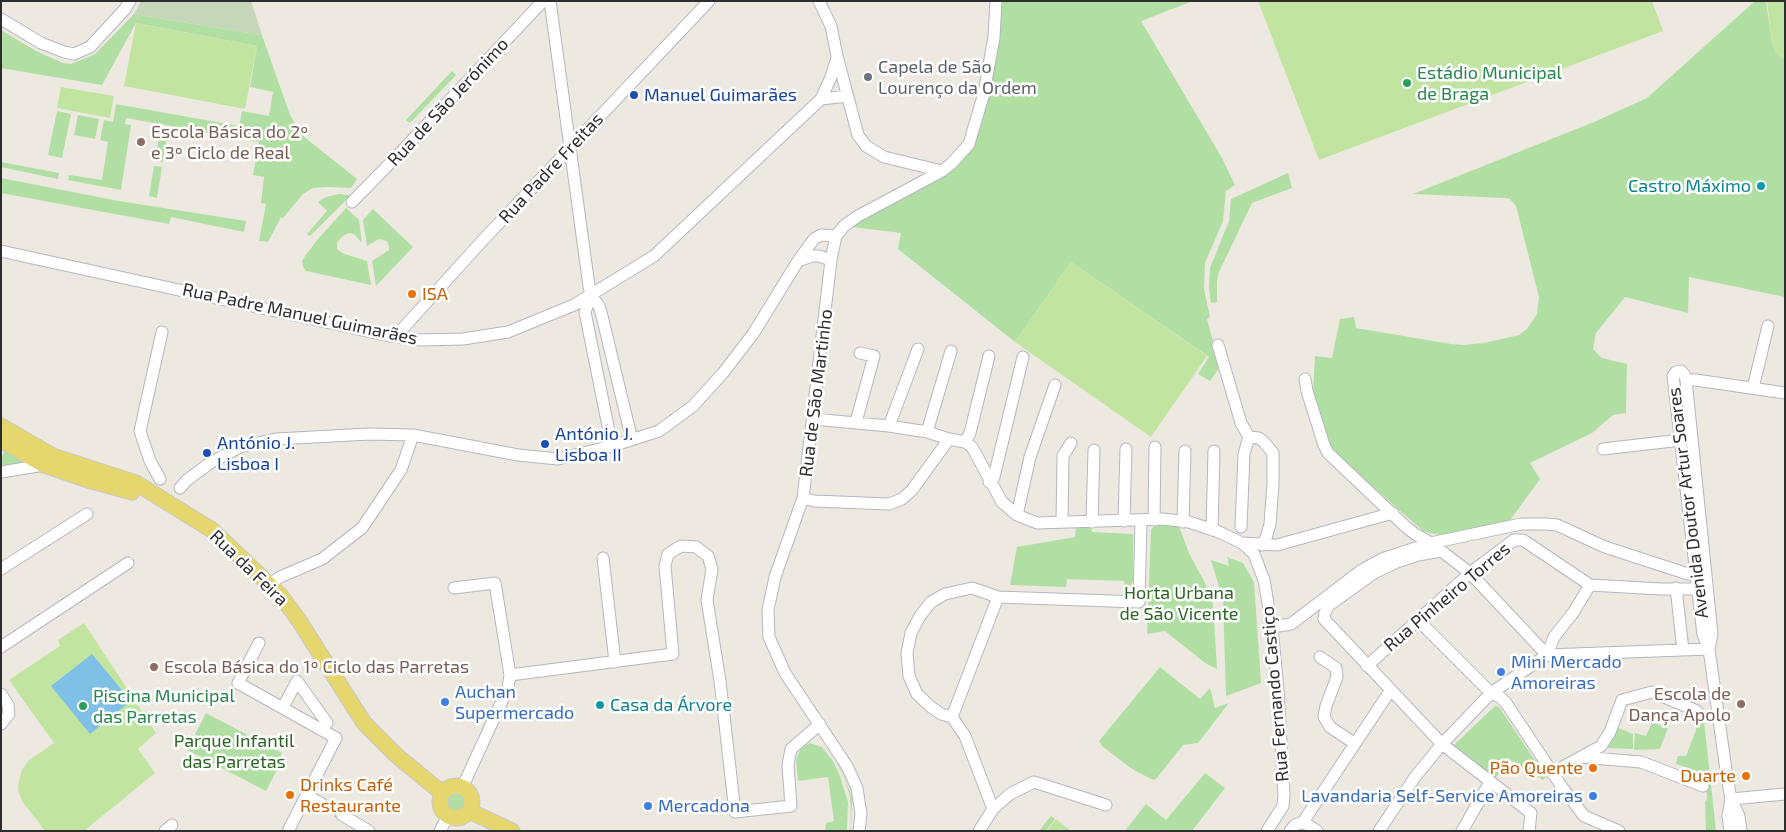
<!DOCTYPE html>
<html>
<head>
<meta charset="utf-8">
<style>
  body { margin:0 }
  #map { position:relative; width:1786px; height:832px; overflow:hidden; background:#ede9e1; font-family:"Exo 2",sans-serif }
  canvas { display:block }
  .frame { position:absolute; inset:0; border:2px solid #2d2d2d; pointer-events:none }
</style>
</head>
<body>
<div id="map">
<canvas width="1786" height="832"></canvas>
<div class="frame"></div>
</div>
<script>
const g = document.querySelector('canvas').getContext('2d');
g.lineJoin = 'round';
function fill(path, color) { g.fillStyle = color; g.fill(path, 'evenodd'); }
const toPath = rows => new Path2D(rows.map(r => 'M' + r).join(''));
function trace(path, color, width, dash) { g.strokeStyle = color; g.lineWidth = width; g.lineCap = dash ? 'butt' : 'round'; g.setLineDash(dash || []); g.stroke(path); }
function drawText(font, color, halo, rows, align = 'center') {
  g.font = font + ' "Exo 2",sans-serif'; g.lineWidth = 5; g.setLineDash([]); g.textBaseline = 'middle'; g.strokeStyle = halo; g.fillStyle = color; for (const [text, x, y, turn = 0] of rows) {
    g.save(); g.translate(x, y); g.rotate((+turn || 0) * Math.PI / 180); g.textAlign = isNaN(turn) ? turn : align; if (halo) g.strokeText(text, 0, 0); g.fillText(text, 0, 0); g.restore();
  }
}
fill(toPath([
  [996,1,1193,1,1141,21,1222,158,1235,185,1226,191,1223,221,1205,263,1204,289,1210,317,1207,319,1220,367,1210,381,1198,374,1209,357,1071,262,1015,342,898,249,901,233,844,226,927,180,969,144],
  [1755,1,1766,1,1772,42,1776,53,1785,60,1785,297,1689,277,1688,313,1625,297,1596,333,1593,349,1602,358,1627,364,1626,413,1613,415,1592,433,1530,463,1540,479,1508,523,1439,535,1423,531,1329,448,1313,393,1315,356,1332,358,1340,319,1354,317,1356,328,1451,344,1463,345,1484,343,1519,335,1527,329,1537,314,1539,297,1516,206,1510,199,1505,198,1413,194,1594,122,1647,98],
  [134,14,262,35,290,115,303,136,357,179,351,188,327,187,313,188,303,194,283,218,281,217,268,242,259,241,266,204,261,203,264,177,253,175,259,142,126,118,125,124,131,125,121,190,68,180,69,175,102,180,108,142,100,140,104,120,113,122,116,104,239,126,242,111,269,116,273,92,250,87,257,46,136,23,102,85,1,68,1,30,36,51,63,63,71,64,95,54],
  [452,71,456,75,410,123,406,120],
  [57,111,71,114,62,158,48,155],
  [78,115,99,119,95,139,74,135],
  [160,129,170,131,168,141,166,141,163,162,155,161],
  [1,162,59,173,58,179,1,167],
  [154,166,162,167,157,198,149,196],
  [1288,173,1292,188,1252,203,1218,274,1217,282,1217,302,1211,303,1209,288,1210,268,1229,221,1231,199],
  [1,178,119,201,246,221,244,232,171,217,169,224,1,193],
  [339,194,351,195,310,236,307,234,327,211,318,202,326,197],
  [346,208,359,220,362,243,354,234,349,233,344,235,337,242,337,249,342,253,367,261,371,285,306,271,303,267,302,261,305,256,318,239],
  [373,209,413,247,376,286,372,261,389,250,389,246,387,241,379,239,367,246,363,220],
  [6,448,35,464,1,468,1,459],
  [1155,525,1179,526,1189,553,1206,585,1213,604,1217,669,1205,663,1165,631,1147,634,1151,530],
  [1076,528,1091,528,1092,532,1133,534,1133,580,1131,586,1125,588,1124,581,1067,579,1066,587,1010,585,1017,547,1075,537],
  [1227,557,1243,563,1254,582,1261,683,1226,696,1223,600,1211,560,1229,566],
  [1160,667,1200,699,1210,688,1215,708,1229,703,1198,743,1183,745,1156,779,1153,780,1132,769,1102,746,1099,741],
  [1495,706,1499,707,1546,777,1543,780,1510,760,1494,780,1453,746],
  [206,713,282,753,279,760,281,762,266,791,187,750],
  [1695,720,1704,721,1716,831,1706,831,1705,802,1707,799,1706,774,1676,764,1678,756,1686,756,1696,730],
  [1652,722,1668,728,1660,749,1634,750,1635,733,1646,736],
  [1616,727,1633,734,1633,749,1607,748],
  [810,743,822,747,833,761,840,776,848,802,847,831,825,831,826,823,834,821,828,777,798,781,796,760,801,748],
  [833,750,852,797,851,831,850,831,851,825,850,796,844,778,832,751],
  [1205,773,1225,788,1192,831,1125,831,1146,804,1166,820],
  '445 803a11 11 0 1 1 22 0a11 11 0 1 1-22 0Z',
  [1051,816,1055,819,1046,831,1039,831]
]), '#b1dfa3');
fill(toPath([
  [141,1,251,1,262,35,134,14]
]), '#c5d6ba');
fill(toPath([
  [1258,1,1652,1,1663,31,1319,160],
  [1767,1,1785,1,1785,60,1776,53,1772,42],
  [136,23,257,46,245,109,124,86],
  [61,87,114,96,110,118,57,108],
  [1071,262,1207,356,1151,437,1015,342],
  [84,623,156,733,138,749,155,773,84,831,45,831,22,801,18,790,19,781,22,770,28,761,54,743,9,680,60,646,58,640],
  [1056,819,1071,831,1047,831]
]), '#c1e5a0');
fill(toPath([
  [92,654,131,701,90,734,51,686]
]), '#7ec0e6');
trace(toPath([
  [322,804,342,815]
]), '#c7c3bd', 11, [11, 5.5]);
const minor = toPath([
  [550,1,589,286,591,295,599,306,601,312,632,440],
  [819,1,831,26,837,56,858,135,866,146,884,157,942,171],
  [1,19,41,43,64,52,74,54,90,47,125,9,130,1],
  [821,99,831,77,837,58],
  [352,202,400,153,543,1],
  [1,251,385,335,420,340,463,339,508,332,574,305,654,256,821,99,848,96],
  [798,261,812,256,819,256,831,260],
  [591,295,585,312,612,446],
  [396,336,483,240,709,1],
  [1218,345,1241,423,1249,437,1244,454,1241,527],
  [1305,379,1307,391,1324,445,1328,453,1406,527,1415,534,1431,543,1470,573,1547,655,1554,637,1573,613,1590,585],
  [1686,380,1696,380,1785,393],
  [1753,388,1768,326],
  [813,419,889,426,927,432,949,439],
  [856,422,874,356,860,353],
  [889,426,918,349],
  [927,432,951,351],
  [1249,437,1259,438,1264,442,1273,453,1273,484,1270,524,1266,538,1262,545],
  [965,442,970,433,989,356],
  [1603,449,1681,440],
  [1,472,44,465],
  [160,479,150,461,140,431,162,332],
  [989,482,994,477,1023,357],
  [180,488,187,480,210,463,240,447,276,439,369,434,413,435,518,455,558,459,612,446,659,431,693,406,723,373,753,334,798,261,814,239,821,235,836,236],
  [803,498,814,501,889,504,902,499,912,490,949,439,965,442,972,447,1002,502,1017,515,1037,523,1162,519,1189,522,1219,532,1242,543,1254,554,1264,580,1272,627,1278,690,1284,795,1283,806,1267,831],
  [1017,515,1030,457,1055,385],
  [1154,520,1155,447],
  [1124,521,1126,449],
  [1062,522,1063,456,1071,443],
  [1092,522,1094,450],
  [1183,522,1185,451],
  [1212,530,1214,451],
  [1242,543,1277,545,1393,513],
  [1441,551,1418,555,1397,562,1374,573,1328,606,1325,613,1324,619,1442,744,1531,813,1529,831],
  [603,558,615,662],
  [1,569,87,514],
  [270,584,280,577,322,559,362,528,401,470,413,435],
  [454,588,495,583,510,675,508,688,462,788],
  [1676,588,1683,650],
  [1418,620,1491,693,1500,697,1506,703,1562,787,1584,816,1619,831],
  [1272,627,1291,624,1362,570,1382,559,1431,543,1521,524,1546,524,1557,525,1605,547,1688,574,1696,574],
  [259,643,238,683,336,738,289,829,290,831],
  [1,647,128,563],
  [1709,649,1712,634,1686,380,1684,374,1681,371,1676,372,1673,376,1703,635,1709,649,1727,777,1731,799,1739,816,1741,831],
  [1320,657,1336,668,1337,677,1326,706,1324,717,1330,727,1354,743],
  [1367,666,1470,573,1514,540,1523,540,1590,585,1661,589,1698,589],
  [510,675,673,654,665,566,668,554,681,546,696,547,708,556,712,569,707,600,720,681,735,812,791,806,788,765,791,749,820,724],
  [1,694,8,705,9,714,1,724],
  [283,707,297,681,327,723],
  [952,717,941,714,931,707,917,694,909,676,907,653,911,633,920,616,931,602,945,594,972,588,998,597,1139,602,1141,521],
  [952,717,998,597],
  [952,717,965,736,993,809],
  [1581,757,1641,762,1703,786],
  [1552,773,1601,746,1610,732,1622,700,1652,692,1697,711],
  [308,796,322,804],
  [1731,799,1785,794],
  [342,815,369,831],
  [1303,822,1317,831],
  [165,831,172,825],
  [440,831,448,816],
  [859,831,861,814,857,788,847,766,785,673,769,637,768,610,775,577,803,498,831,260,836,236,844,226,858,216,942,171,952,163,969,144,984,93,994,37,996,1],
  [979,831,993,809,1010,794,1034,782,1106,805],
  [1290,831,1295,825,1303,822,1390,691],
  [1379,831,1415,777,1442,744,1491,693,1547,655,1709,649],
  [1462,831,1490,782],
  [1730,831,1728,816,1731,799]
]);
const major = toPath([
  [1,426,53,456,136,483,212,530,281,596,298,619,364,723,396,755,442,793],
  [1,440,44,465,88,480,132,492],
  '440 802a16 16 0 1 1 32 0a16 16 0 1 1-32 0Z',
  [469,811,512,831]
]);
trace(minor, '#b5b6bf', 13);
trace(major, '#c8c8c8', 17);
trace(minor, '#fff', 11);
trace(major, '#e6d66e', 15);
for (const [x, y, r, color] of [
  [868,77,5,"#6b7280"],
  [1407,83,5,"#2e9e5b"],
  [634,95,5,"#1a4fb4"],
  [141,142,5,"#8d6e63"],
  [1761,186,5,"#0f9aa8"],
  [412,294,5,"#e8710a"],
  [545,444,5,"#1a4fb4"],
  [207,453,5,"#1a4fb4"],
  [154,667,5,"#8d6e63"],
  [1501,672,5,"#3f7fe0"],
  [445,702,5,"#3f7fe0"],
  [1741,704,5,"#8d6e63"],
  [600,705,5,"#0f9aa8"],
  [83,706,5,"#2e9e5b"],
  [1593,768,5,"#e8710a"],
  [1746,776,5,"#e8710a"],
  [290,795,5,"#e8710a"],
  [1593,796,5,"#3f7fe0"],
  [648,806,5,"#3f7fe0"]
]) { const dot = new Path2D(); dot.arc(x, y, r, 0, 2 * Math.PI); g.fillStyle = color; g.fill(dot); trace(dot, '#fff', 2); }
drawText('18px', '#5b616d', '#fff', [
  ["Capela de São",878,67],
  ["Lourenço da Ordem",878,88]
], 'left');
drawText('18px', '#27864d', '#fff', [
  ["Estádio Municipal",1417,73],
  ["de Braga",1417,94],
  ["Piscina Municipal",93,696],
  ["das Parretas",93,717]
], 'left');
drawText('18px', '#164399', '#fff', [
  ["Manuel Guimarães",644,95],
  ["António J.",555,434],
  ["Lisboa II",555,455],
  ["António J.",217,443],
  ["Lisboa I",217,464]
], 'left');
drawText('18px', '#2d2d2d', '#fff', [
  ["Rua de São Jerónimo",448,102,-47],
  ["Rua Padre Freitas",551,168,-47],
  ["Rua Padre Manuel Guimarães",300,314,12],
  ["Rua de São Martinho",816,393,-83],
  ["Avenida Doutor Artur Soares",1688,503,-97],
  ["Rua da Feira",249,568,44],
  ["Rua Pinheiro Torres",1447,597,-40],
  ["Rua Fernando Castiço",1275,694,-95]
]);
drawText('18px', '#785e54', '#fff', [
  ["Escola Básica do 2º",151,132],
  ["e 3º Ciclo de Real",151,153],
  ["Escola Básica do 1º Ciclo das Parretas",164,667],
  ["Escola de",1731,694,"right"],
  ["Dança Apolo",1731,715,"right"]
], 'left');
drawText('18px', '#0d838f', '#fff', [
  ["Castro Máximo",1751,186],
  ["Casa da Árvore",610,705,"left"]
], 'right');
drawText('18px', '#c56008', '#fff', [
  ["ISA",422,294],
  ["Pão Quente",1583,768,"right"],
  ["Duarte",1736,776,"right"],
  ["Drinks Café",300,785],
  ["Restaurante",300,806]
], 'left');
drawText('18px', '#296621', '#fff', [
  ["Horta Urbana",1179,593],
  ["de São Vicente",1179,614],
  ["Parque Infantil",234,741],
  ["das Parretas",234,762]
]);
drawText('18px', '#366cbe', '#fff', [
  ["Mini Mercado",1511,662],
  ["Amoreiras",1511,683],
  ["Auchan",455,692],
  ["Supermercado",455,713],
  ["Lavandaria Self-Service Amoreiras",1583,796,"right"],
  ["Mercadona",658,806]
], 'left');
</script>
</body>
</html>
